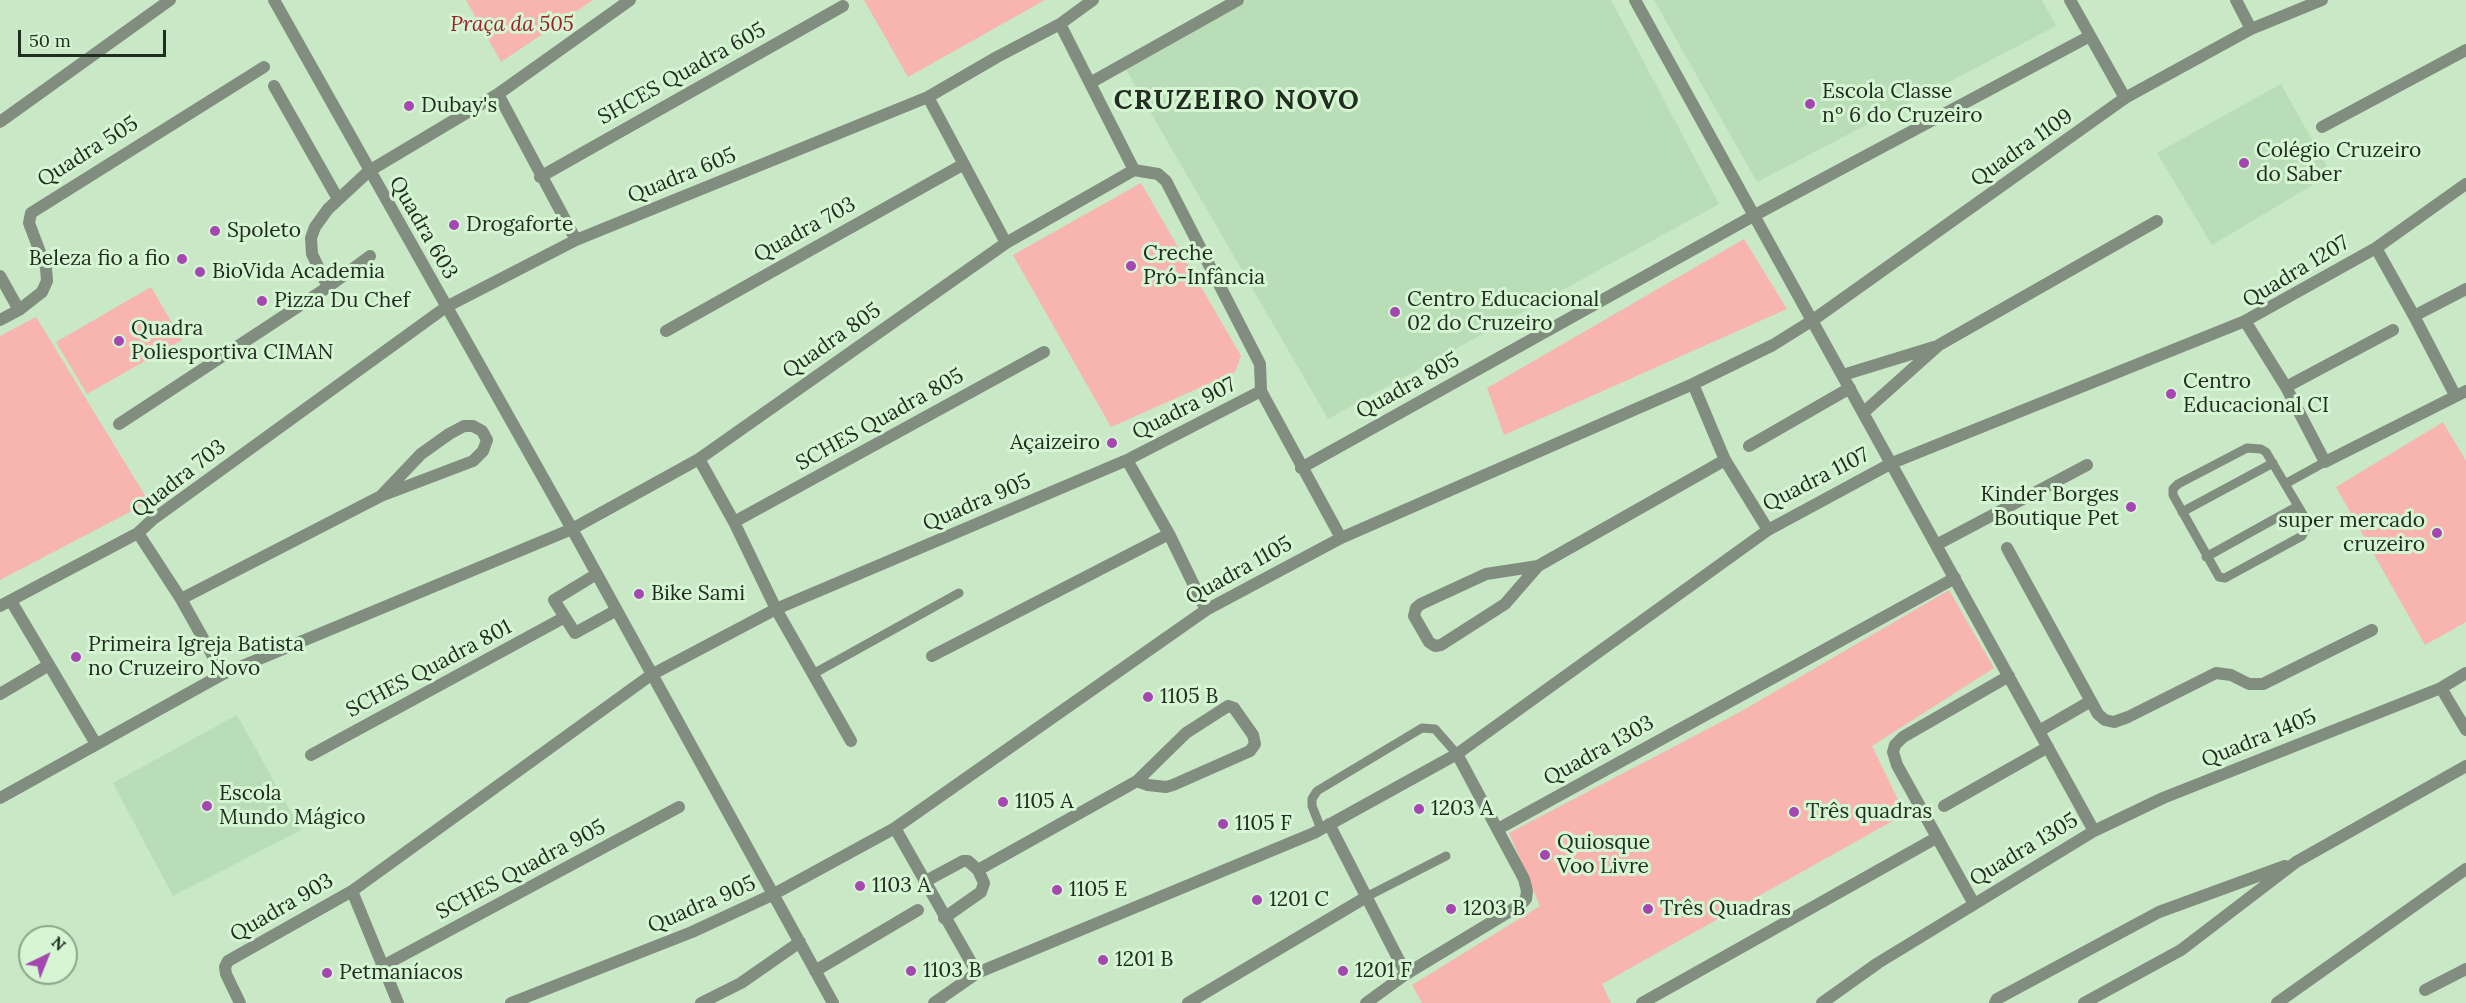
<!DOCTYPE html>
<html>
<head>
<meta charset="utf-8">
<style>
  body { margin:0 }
  #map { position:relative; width:2466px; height:1003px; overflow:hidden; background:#c8e8c6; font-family:Lora,serif }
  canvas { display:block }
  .north { position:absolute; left:18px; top:925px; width:60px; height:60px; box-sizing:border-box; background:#d5f5d3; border:2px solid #8da58b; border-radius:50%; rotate:43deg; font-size:16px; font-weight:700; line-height:24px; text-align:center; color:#212d20 }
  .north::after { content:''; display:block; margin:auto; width:21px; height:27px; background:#a547b1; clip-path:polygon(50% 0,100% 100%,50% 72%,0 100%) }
  .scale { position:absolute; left:18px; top:30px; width:148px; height:27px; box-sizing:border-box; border:3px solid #212d20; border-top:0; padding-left:8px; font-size:18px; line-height:21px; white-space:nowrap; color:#212d20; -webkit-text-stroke:4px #d5f5d3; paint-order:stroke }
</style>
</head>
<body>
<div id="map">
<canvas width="2466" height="1003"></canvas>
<div class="north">N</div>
<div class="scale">50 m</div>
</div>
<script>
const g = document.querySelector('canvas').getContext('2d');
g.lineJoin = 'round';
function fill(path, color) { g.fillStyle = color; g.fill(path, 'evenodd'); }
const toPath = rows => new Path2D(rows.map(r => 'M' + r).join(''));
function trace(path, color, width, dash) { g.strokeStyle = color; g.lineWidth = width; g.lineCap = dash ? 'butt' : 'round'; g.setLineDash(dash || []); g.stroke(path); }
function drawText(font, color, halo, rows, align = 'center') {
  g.font = font + ' Lora,serif'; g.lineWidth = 6; g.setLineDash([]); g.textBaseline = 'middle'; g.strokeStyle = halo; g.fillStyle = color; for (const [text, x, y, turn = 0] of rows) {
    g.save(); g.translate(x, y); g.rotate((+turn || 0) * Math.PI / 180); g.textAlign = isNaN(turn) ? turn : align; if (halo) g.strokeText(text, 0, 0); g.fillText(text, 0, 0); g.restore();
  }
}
fill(toPath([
  [1247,0,1611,0,1719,204,1328,419,1125,68],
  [1654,0,2042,0,2056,26,1757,182],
  [2281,84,2331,174,2212,245,2157,153],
  [237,715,301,830,173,896,113,783]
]), '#b9ddb6');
fill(toPath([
  [466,0,593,0,501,62],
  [864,0,1045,0,908,77],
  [1141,183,1241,356,1235,372,1111,427,1013,255],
  [1744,239,1787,309,1504,435,1487,388],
  [151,287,182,340,87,394,56,342],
  [36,317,149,502,0,580,0,336],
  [2443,422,2466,461,2466,622,2425,645,2336,487],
  [1949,590,1994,668,1872,746,1905,814,1602,984,1611,1003,1422,1003,1412,985,1540,906,1509,833,1740,712]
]), '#f8b5b0');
trace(toPath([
  [2247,448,2261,449,2266,452,2307,521,2307,526,2302,536,2225,578,2219,577,2173,495,2173,489,2178,484,2247,448],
  [2285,484,2325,462],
  [2182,512,2273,463],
  [2206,557,2298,506],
  [813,674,959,593],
  [1321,829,1312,806,1312,799,1317,791,1422,728,1435,729,1457,754],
  [1368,896,1446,856]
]), '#808d7f', 9);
trace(toPath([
  [274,0,572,529,833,1003],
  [1635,0,2094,831],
  [2070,0,2125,98],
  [2236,0,2251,29],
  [1060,24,1134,170],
  [1090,83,1238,0],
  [274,86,338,199],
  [498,94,576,240],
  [928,97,1006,243],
  [0,122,170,0],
  [2322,127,2466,50],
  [540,177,843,6],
  [2376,248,2414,316,2455,395],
  [0,276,19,310,0,320],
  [328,287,370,256],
  [19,310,42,292,47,281,46,268,29,223,31,213,264,67],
  [2414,316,2466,289],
  [2245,321,2286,387,2325,462,2466,391],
  [666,331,964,164],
  [1843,375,1934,347],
  [1693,384,1725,460,1768,530],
  [2286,387,2393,330],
  [1864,412,1939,345,2157,221],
  [119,424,328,287,312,254,311,238,315,227,328,209,369,171,498,94,630,0],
  [1749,446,1850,388],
  [699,459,734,522,776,609,851,741],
  [1127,460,1169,534,1206,610],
  [1301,468,1755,215,2090,36],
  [734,522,1044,352],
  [138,533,181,599,223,674],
  [1938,544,2087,465],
  [2007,548,2098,714,2105,720,2114,722,2128,717,2216,673,2231,675,2249,684,2263,684,2372,630],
  [1538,566,1486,574,1421,604,1416,608,1414,616,1429,642,1435,646,1441,645,1505,604,1538,566,1725,460],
  [595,575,554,600,575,633,615,611],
  [181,599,381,496,473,461,483,451,487,440,482,431,473,426,464,426,449,434,421,454,381,496],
  [11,601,96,744],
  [0,606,138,533,152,520,446,307,576,240,928,97,997,57,1060,24,1093,0],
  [932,656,1169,534],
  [2441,688,2466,730],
  [0,694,49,665],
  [2039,731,2091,701],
  [311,755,565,617],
  [0,798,223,674,572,529,699,459,1006,243,1134,170,1158,174,1166,181,1260,364,1261,391],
  [1944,806,2048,747],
  [1329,824,1406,974],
  [895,828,977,973],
  [1498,829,1955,578],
  [978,870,1137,781,1186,733,1228,706,1234,708,1253,735,1255,744,1250,751,1173,785,1166,787,1148,785,1137,781],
  [924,882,963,861,968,861,978,870,984,883,981,892,944,918],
  [352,891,398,1003],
  [1974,904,1897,765,1893,752,1895,745,1903,737,2009,676],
  [381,967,679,807],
  [815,971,918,910],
  [2425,990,2466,969],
  [240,1003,226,974,225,967,228,961,352,891,651,675,776,609,1127,460,1261,391,1341,538],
  [511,1003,692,932,774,894,895,828,1206,610,1341,538,1693,384,1773,345,1813,320,2125,98,2251,29,2322,0],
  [701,1003,741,983,800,942],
  [934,1003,977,973,1314,833,1457,754,1768,530,1892,463,2245,321,2376,248,2466,184],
  [1188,1003,1368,896],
  [1366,1003,1406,974,1520,905,1526,899,1527,891,1524,879,1457,754],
  [1642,1003,1936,838],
  [1822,1003,1878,963,2094,831,2163,798,2441,688,2466,673],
  [1995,1003,1997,999,2159,912,2285,866],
  [2084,1003,2181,950,2296,862,2466,766],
  [2277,1003,2466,869]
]), '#808d7f', 12);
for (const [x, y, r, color] of [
  [1810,104,6,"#a547b1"],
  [409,106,6,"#a547b1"],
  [2244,163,6,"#a547b1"],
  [454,225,6,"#a547b1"],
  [215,231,6,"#a547b1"],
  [182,259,6,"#a547b1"],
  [1131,266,6,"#a547b1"],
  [200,272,6,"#a547b1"],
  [262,301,6,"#a547b1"],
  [1395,312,6,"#a547b1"],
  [119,341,6,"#a547b1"],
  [2171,394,6,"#a547b1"],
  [1112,443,6,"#a547b1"],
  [2131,507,6,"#a547b1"],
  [2437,533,6,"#a547b1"],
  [639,594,6,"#a547b1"],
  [76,657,6,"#a547b1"],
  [1148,697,6,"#a547b1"],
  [1003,802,6,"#a547b1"],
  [207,806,6,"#a547b1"],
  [1419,809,6,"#a547b1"],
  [1794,812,6,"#a547b1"],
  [1223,824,6,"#a547b1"],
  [1545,855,6,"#a547b1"],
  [860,886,6,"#a547b1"],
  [1057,890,6,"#a547b1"],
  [1257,900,6,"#a547b1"],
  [1451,909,6,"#a547b1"],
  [1648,909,6,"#a547b1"],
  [1103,960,6,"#a547b1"],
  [911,971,6,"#a547b1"],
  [1343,971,6,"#a547b1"],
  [327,973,6,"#a547b1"]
]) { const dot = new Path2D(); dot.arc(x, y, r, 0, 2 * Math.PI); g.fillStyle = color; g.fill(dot); trace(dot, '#d5f5d3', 2); }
drawText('italic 21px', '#9b222a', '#d5f5d3', [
  ["Praça da 505",512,25]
]);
drawText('21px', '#212d20', '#d5f5d3', [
  ["SHCES Quadra 605",682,74,-29],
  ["Quadra 1109",2022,148,-35],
  ["Quadra 505",88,152,-32],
  ["Quadra 605",682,176,-22],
  ["Quadra 603",423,228,60],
  ["Quadra 703",805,230,-29],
  ["Quadra 1207",2296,272,-31],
  ["Quadra 805",832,341,-35],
  ["Quadra 805",1408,386,-29],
  ["Quadra 907",1184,409,-27],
  ["SCHES Quadra 805",880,420,-29],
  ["Quadra 703",179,479,-38],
  ["Quadra 1107",1816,480,-27],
  ["Quadra 905",977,503,-23],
  ["Quadra 1105",1239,571,-29],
  ["SCHES Quadra 801",429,669,-28],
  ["Quadra 1405",2259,739,-22],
  ["Quadra 1303",1599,751,-29],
  ["Quadra 1305",2024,850,-31],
  ["SCHES Quadra 905",521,870,-28],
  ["Quadra 905",702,905,-23],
  ["Quadra 903",282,908,-30]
]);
drawText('21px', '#212d20', '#d5f5d3', [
  ["Escola Classe",1822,92],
  ["nº 6 do Cruzeiro",1822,116],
  ["Dubay's",421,106],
  ["Colégio Cruzeiro",2256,151],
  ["do Saber",2256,175],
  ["Drogaforte",466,225],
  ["Spoleto",227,231],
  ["Creche",1143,254],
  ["Pró-Infância",1143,278],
  ["Beleza fio a fio",170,259,"right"],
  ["BioVida Academia",212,272],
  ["Centro Educacional",1407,300],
  ["02 do Cruzeiro",1407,324],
  ["Pizza Du Chef",274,301],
  ["Quadra",131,329],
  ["Poliesportiva CIMAN",131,353],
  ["Centro",2183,382],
  ["Educacional CI",2183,406],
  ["Açaizeiro",1100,443,"right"],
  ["Kinder Borges",2119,495,"right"],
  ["Boutique Pet",2119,519,"right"],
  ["super mercado",2425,521,"right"],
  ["cruzeiro",2425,545,"right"],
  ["Bike Sami",651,594],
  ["Primeira Igreja Batista",88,645],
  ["no Cruzeiro Novo",88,669],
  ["1105 B",1160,697],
  ["Escola",219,794],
  ["Mundo Mágico",219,818],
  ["1105 A",1015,802],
  ["1203 A",1431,809],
  ["Três quadras",1806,812],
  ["1105 F",1235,824],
  ["Quiosque",1557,843],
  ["Voo Livre",1557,867],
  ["1103 A",872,886],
  ["1105 E",1069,890],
  ["1201 C",1269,900],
  ["1203 B",1463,909],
  ["Três Quadras",1660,909],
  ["1201 B",1115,960],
  ["1103 B",923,971],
  ["1201 F",1355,971],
  ["Petmaníacos",339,973]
], 'left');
g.letterSpacing = '1.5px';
drawText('bold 27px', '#212d20', '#d5f5d3', [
  ["CRUZEIRO NOVO",1237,101]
]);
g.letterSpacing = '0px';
</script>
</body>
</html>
